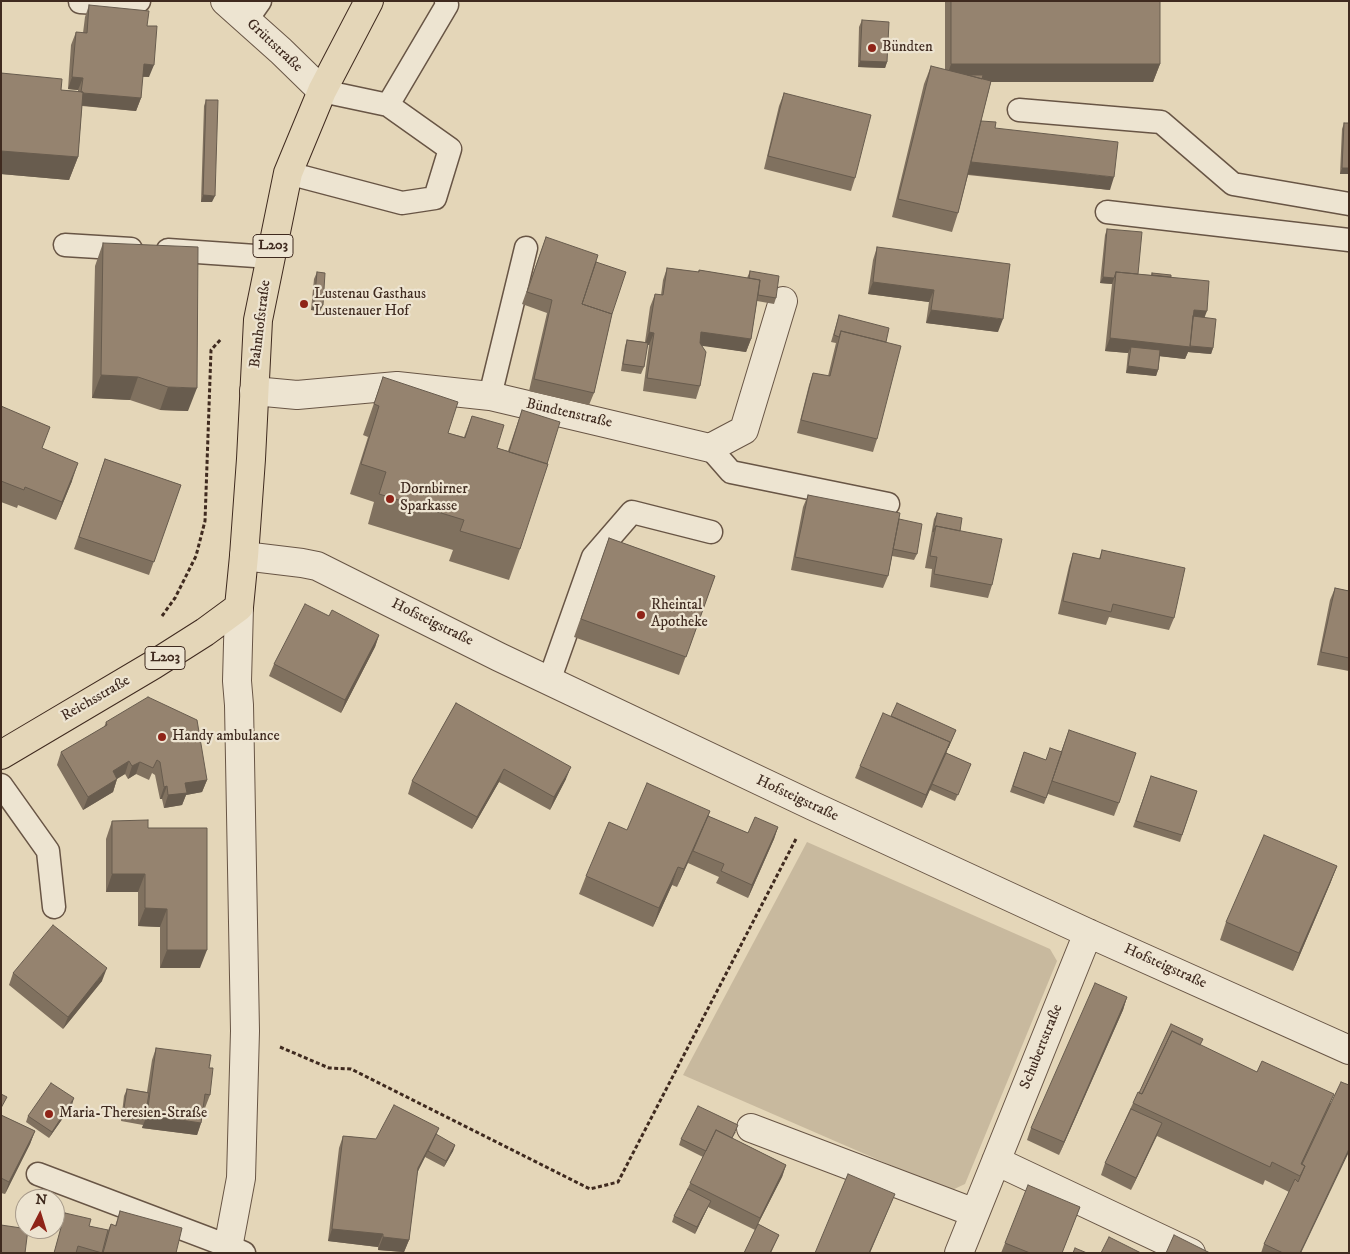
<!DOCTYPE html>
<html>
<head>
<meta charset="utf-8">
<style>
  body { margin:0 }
  #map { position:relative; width:1350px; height:1254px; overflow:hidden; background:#e4d6b8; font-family:"IM FELL DW Pica",serif }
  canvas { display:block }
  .frame { position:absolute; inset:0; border:2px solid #3f2a1f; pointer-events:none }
  .north { position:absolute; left:15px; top:1189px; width:50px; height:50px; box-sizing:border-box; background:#ede4d1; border:1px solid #a79a8a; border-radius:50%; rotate:5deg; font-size:14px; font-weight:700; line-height:20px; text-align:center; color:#3f2a1f }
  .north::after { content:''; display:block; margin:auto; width:18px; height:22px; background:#8f2418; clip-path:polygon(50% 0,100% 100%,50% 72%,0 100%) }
</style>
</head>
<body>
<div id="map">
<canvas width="1350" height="1254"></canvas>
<div class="frame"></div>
<div class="north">N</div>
</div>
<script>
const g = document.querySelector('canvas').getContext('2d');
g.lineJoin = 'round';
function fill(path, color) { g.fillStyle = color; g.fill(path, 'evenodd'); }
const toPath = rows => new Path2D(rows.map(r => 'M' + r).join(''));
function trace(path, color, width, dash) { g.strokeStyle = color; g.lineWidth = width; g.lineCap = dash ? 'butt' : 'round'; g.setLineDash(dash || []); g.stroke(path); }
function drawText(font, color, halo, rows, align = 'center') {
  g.font = font + ' "IM FELL DW Pica",serif'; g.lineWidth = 4.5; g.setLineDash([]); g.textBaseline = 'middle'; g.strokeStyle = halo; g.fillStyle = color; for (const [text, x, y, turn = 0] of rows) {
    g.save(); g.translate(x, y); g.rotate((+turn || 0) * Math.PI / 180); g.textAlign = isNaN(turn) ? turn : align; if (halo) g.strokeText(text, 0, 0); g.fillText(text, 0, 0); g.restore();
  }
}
fill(toPath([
  [807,842,1050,949,1057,961,965,1184,950,1191,683,1075]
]), '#c8b99e');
const lane = toPath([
  [80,2,134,5,139,1],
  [246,21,260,1],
  [322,91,388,105,447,5,446,1],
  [1019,110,1161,122,1233,184,1349,204],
  [288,173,402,203,435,198,450,149,388,105],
  [1107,212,1349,240],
  [65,245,131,249],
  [168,250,270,257],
  [490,396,526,248],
  [710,448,731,472,888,504],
  [549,681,593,557,632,512,711,532],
  [1,785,48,851,54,907],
  [38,1174,228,1246,244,1253]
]);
const street = toPath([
  [225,1,281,51,322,91],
  [254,391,297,395,397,386,490,396,710,448,744,430,783,301],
  [244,556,302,563,317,566,499,657,813,806,1088,933,1349,1050],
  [751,1128,975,1213],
  [996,1161,1191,1253],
  [227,1253,241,1178,245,1031,239,705,237,681,239,607],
  [959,1253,1088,933]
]);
const primary = toPath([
  [1,755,153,665,205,632,239,607,244,556,251,459,258,320,288,173,322,91,369,1]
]);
trace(lane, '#685545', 25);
trace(street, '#685545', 30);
trace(primary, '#3f2a1f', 30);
trace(toPath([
  [162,616,175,598,196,556,205,521,211,350,221,339],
  [280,1047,329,1068,351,1069,590,1189,618,1182,797,837]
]), '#3f2a1f', 3, [4, 2.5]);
trace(lane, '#ede4d1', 22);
trace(street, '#ede4d1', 28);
trace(primary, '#e4d6b8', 28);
fill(toPath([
  [945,1,1160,1,1160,64,1153,82,991,82,981,121,1110,190,968,175,958,213,952,232,892,217,924,84,931,66,945,70],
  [89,5,147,26,149,77,142,77,141,98,136,111,82,106,78,157,69,180,1,174,1,73,61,90,78,91,78,90,68,89,71,45,76,32,83,33,85,17],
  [862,20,887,62,885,68,858,67,859,27],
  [784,93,855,178,851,191,764,169,779,106],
  [206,100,212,202,201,202,204,106],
  [1344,123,1349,174,1340,174,1342,129],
  [1107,229,1138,274,1151,275,1152,273,1171,277,1205,317,1213,348,1211,354,1188,352,1185,359,1160,356,1158,370,1156,376,1126,373,1128,353,1105,351,1112,284,1100,283,1105,235],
  [546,237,596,262,612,314,594,393,589,405,529,391,547,313,522,304],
  [103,243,188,411,160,410,130,400,92,398,95,266],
  [877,247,998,332,926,323,929,302,868,294,873,260],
  [667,268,698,272,699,270,747,278,750,271,776,298,774,304,757,301,751,339,746,352,701,345,700,386,696,399,643,391,649,345,647,345,644,367,641,374,621,371,625,346,627,340,645,342,650,307,655,294,661,295,663,280],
  [317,272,323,305,320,311,311,310,314,279],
  [839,315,886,342,877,439,873,452,797,433,809,385,813,373,828,376,836,343,831,342],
  [383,377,448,433,464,437,472,416,497,448,508,451,522,410,520,549,509,580,449,561,453,550,368,524,374,502,350,494,368,437,363,435],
  [1,406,42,448,72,481,56,520,18,505,17,508,1,502],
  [105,459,181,485,149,575,74,549],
  [808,495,899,519,917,554,914,560,892,556,888,576,883,588,791,570,803,507],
  [937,513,960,531,992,585,988,598,930,587,932,569,925,568,934,519],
  [609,538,715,576,679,675,574,637],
  [1102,550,1174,618,1169,630,1109,617,1106,625,1058,614,1069,566,1073,553,1099,559],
  [1335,588,1349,591,1349,671,1317,665,1330,600],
  [379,635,375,647,341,713,269,676,274,664],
  [456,703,566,779,550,810,499,782,472,829,408,794,412,781],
  [891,716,956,730,946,753,971,764,955,801,930,790,930,789,922,808,855,778,860,766],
  [106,722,207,780,202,792,186,795,182,805,164,808,162,799,160,799,155,775,152,773,149,780,136,774,128,779,125,774,117,779,113,792,83,810,57,765,61,752,104,727],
  [1069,730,1119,803,1114,816,1048,794,1044,804,1010,792,1024,752,1046,760,1061,752],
  [1151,776,1197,791,1180,842,1133,827],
  [710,811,708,816,748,833,778,827,774,839,748,898,716,883,719,877,688,863,677,887,672,885,653,927,579,894,586,876,627,830],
  [112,821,148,828,200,968,160,968,160,927,138,926,138,892,106,892,106,839],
  [1337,866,1330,884,1293,971,1220,940,1226,922],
  [13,973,102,981,63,1029,9,985],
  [1127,997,1123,1010,1059,1155,1027,1140,1031,1128],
  [1200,1045,1257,1072,1331,1103,1301,1253,1261,1253,1264,1244,1289,1192,1265,1180,1263,1185,1157,1136,1131,1190,1101,1175,1105,1163,1133,1103,1139,1093],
  [156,1048,209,1068,210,1095,205,1108,203,1107,201,1123,197,1135,142,1128,143,1125,121,1121,124,1096,127,1089,147,1092,152,1060],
  [72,1105,49,1138,26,1122,28,1116],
  [1,1115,35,1131,30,1144,5,1194,1,1193],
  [736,1132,732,1138,786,1165,782,1177,758,1224,779,1235,771,1253,744,1253,755,1230,708,1207,695,1234,672,1222,674,1216,703,1157,679,1145,681,1139],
  [343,1136,376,1139,455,1145,453,1151,444,1167,425,1157,417,1173,409,1240,404,1252,378,1250,378,1247,328,1241,339,1148],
  [1080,1207,1062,1253,1001,1253,1005,1243],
  [120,1211,176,1253,54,1253,65,1213,89,1226,108,1230,111,1224,115,1226]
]), '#80715f');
fill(toPath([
  [860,61,887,62,885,68,858,67],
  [144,64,154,65,149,77,139,76],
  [951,64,1160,64,1153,82,945,82],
  [72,77,83,78,78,90,68,89],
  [81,93,141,98,136,111,77,105],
  [1,151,78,157,69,180,1,174],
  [971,162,1114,177,1110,190,966,174],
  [1342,168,1349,168,1349,174,1340,174],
  [203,195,215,196,212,202,201,202],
  [1103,277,1114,278,1112,284,1100,283],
  [873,282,934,290,929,302,868,294],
  [314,304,323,305,320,311,311,310],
  [931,310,1003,319,998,332,926,323],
  [1194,310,1207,311,1202,324,1191,322],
  [649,332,654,333,649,345,645,345],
  [701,332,751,339,746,352,696,345],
  [1110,338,1188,346,1213,348,1211,354,1188,352,1185,359,1130,353,1131,347,1128,353,1105,351],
  [1128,366,1158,370,1156,376,1126,373],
  [101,375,138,377,130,400,92,398],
  [168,387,197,388,188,411,160,410],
  [78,463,72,481,56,520,62,502],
  [379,635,375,647,341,713,345,700],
  [950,742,946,754,922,808,926,795],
  [129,761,125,774,108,784,113,771],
  [140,762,136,774,128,779,132,766],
  [571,767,566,779,550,810,554,797],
  [504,769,499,782,472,829,477,817],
  [117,779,113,792,83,810,88,797],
  [207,780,202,792,186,795,182,805,164,808,168,795,185,783],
  [167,786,162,799,160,799,164,787],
  [710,811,704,829,693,851,677,887,684,869],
  [778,827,774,839,748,898,752,885],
  [1337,866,1330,884,1293,971,1299,953],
  [678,867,672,885,653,927,659,908],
  [112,874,145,874,138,892,106,892],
  [145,908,167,909,160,927,138,926],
  [167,950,207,950,200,968,160,968],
  [107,968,102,981,63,1029,68,1017],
  [1127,997,1123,1010,1059,1155,1064,1142],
  [74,1098,72,1105,49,1138,52,1132],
  [147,1115,201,1123,197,1135,142,1128],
  [1162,1123,1157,1135,1131,1190,1136,1178],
  [439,1128,434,1141,428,1151,413,1181,418,1168],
  [35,1131,30,1144,5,1194,9,1182],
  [455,1145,453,1151,444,1167,446,1161],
  [1349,1149,1349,1152,1301,1253,1300,1253],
  [786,1165,782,1177,755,1230,760,1218],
  [895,1194,870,1253,869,1253],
  [711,1201,708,1207,695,1234,697,1227],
  [332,1229,383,1234,378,1247,328,1241],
  [383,1237,409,1240,404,1252,378,1250]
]), '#685c4e');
const building = toPath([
  [951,1,1160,1,1160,64,951,64,951,1],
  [89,5,149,11,147,26,157,26,154,65,144,64,141,98,83,93,83,92,81,92,83,78,72,77,76,32,87,33,89,5],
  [862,20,889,22,887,62,860,61,862,20],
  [931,66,991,81,958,213,898,199,931,66],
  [1,73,62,79,61,90,83,92,78,157,1,151,1,73],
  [968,75,983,75,982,79,968,75],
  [784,93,871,115,855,178,768,156,784,93],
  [206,100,218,100,215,196,203,195,206,100],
  [981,121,996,122,995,128,1118,142,1114,177,971,162,981,121],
  [1344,123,1349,123,1349,168,1342,168,1344,123],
  [1107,229,1142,232,1138,274,1116,272,1114,278,1103,277,1107,229],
  [546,237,598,255,582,304,612,314,594,393,534,379,552,300,527,292,546,237],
  [103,243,198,247,197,388,168,387,138,377,101,375,103,243],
  [877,247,1010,264,1003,319,931,310,934,290,873,282,877,247],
  [596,262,626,272,612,314,582,304,596,262],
  [667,268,699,272,699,270,760,280,751,339,701,332,700,343,706,352,700,386,647,378,654,333,649,332,655,294,663,295,667,268],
  [750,271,779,276,776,298,758,295,760,280,749,278,750,271],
  [317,272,325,273,323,305,314,304,317,272],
  [1116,272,1209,281,1207,311,1194,310,1190,347,1110,338,1116,272],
  [1152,273,1171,275,1171,277,1152,275,1152,273],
  [839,315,889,328,886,342,841,331,839,337,834,335,839,315],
  [1193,316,1216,319,1213,348,1190,346,1193,316],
  [841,331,901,346,877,439,801,420,813,373,830,376,841,331],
  [627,340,648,343,644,367,623,364,627,340],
  [1131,347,1160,350,1158,370,1128,366,1131,347],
  [383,377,458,402,448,433,465,438,472,416,504,425,497,448,548,464,520,549,460,531,464,520,379,494,386,472,361,464,379,406,374,404,383,377],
  [1,406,50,427,42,448,78,463,62,502,25,487,24,490,1,481,1,406],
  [522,410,560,422,547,464,509,452,522,410],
  [105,459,181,485,154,562,79,537,105,459],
  [808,495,900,513,888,576,795,557,808,495],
  [937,513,962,518,960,531,936,526,933,532,937,513],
  [899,519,922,524,917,554,893,549,899,519],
  [936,526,1002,539,992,585,934,574,937,557,930,556,936,526],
  [609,538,715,576,686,657,581,619,609,538],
  [1102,550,1185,568,1174,618,1113,604,1111,612,1063,601,1073,553,1100,559,1102,550],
  [1335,588,1349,591,1349,658,1321,652,1335,588],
  [305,604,329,616,332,610,379,635,345,700,274,664,305,604],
  [148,697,197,720,207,780,185,783,187,793,168,795,167,786,164,787,160,762,157,760,153,768,140,762,132,766,129,761,113,771,117,779,88,797,61,752,107,725,106,722,148,697],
  [456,703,571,767,554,797,504,769,477,817,412,781,456,703],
  [897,703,956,730,948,748,950,742,891,716,897,703],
  [883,713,950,742,926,795,860,766,883,713],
  [1069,730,1136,753,1119,803,1052,781,1069,730],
  [1050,748,1062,752,1046,798,1013,786,1024,752,1046,760,1050,748],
  [946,753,971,764,958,795,932,784,946,753],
  [1151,776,1197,791,1182,835,1136,821,1151,776],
  [647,783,710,811,684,869,678,867,659,908,586,876,609,822,627,830,647,783],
  [708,816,748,833,755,817,778,827,752,885,721,871,724,864,693,851,708,816],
  [148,820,148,828,207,828,207,950,167,950,167,909,145,908,145,874,112,874,112,821,148,820],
  [1264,835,1337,866,1299,953,1226,922,1264,835],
  [53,925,107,968,68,1017,13,973,53,925],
  [1095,983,1127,997,1064,1142,1031,1128,1095,983],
  [1171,1024,1203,1039,1200,1045,1172,1031,1142,1094,1139,1093,1171,1024],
  [1172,1031,1257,1072,1262,1061,1334,1094,1301,1164,1305,1166,1300,1176,1272,1162,1270,1167,1133,1103,1138,1092,1142,1094,1172,1031],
  [156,1048,211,1055,209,1068,213,1068,210,1095,205,1094,201,1123,147,1115,156,1048],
  [1341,1082,1349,1085,1349,1149,1300,1253,1283,1253,1264,1244,1295,1179,1298,1182,1305,1166,1302,1164,1341,1082],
  [51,1083,74,1098,52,1132,28,1116,51,1083],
  [127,1089,149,1093,145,1118,123,1115,127,1089],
  [1,1094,7,1097,1,1108,1,1094],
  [394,1105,439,1128,418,1168,409,1240,383,1237,383,1234,332,1229,343,1136,376,1139,394,1105],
  [698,1106,738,1125,732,1138,716,1130,706,1151,681,1139,698,1106],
  [1131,1109,1162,1123,1136,1178,1105,1163,1131,1109],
  [1,1115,35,1131,9,1182,1,1178,1,1115],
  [716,1130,786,1165,760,1218,690,1183,716,1130],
  [436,1134,455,1145,446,1161,428,1151,436,1134],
  [848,1174,895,1194,869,1253,815,1253,848,1174],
  [1028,1185,1080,1207,1062,1253,1030,1253,1005,1243,1028,1185],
  [688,1189,711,1201,697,1227,674,1216,688,1189],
  [120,1211,182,1228,176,1253,103,1253,111,1224,116,1226,120,1211],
  [65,1213,91,1219,89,1226,108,1230,102,1253,78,1246,76,1253,54,1253,65,1213],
  [758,1224,779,1235,770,1253,744,1253,758,1224],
  [1,1225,28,1229,25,1253,1,1253,1,1225],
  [1174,1235,1210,1253,1166,1253,1174,1235],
  [1109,1237,1141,1253,1101,1253,1109,1237],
  [1075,1248,1087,1253,1073,1253,1075,1248]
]);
fill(building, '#95836f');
trace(building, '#685c4e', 1);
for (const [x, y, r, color] of [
  [872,48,5,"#8f2418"],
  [304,304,5,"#8f2418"],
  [390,499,5,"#8f2418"],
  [641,615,5,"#8f2418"],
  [162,737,5,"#8f2418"],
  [49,1114,5,"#8f2418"]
]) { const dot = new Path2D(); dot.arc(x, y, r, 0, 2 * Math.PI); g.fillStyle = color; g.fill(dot); trace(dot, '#ede4d1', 2); }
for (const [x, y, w] of [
  [273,246,40],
  [165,658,40]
]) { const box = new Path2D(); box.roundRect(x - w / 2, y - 11.5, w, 23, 4); g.fillStyle = '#ede4d1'; g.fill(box); trace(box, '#3f2a1f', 1); }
drawText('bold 14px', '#3f2a1f', null, [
  ["L203",273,246],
  ["L203",165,658]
]);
drawText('15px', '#3f2a1f', '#ede4d1', [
  ["Grüttstraße",274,46,43],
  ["Bahnhofstraße",261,324,-83],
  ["Bündtenstraße",569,414,13],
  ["Hofsteigstraße",432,623,26],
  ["Reichsstraße",96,699,-30],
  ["Hofsteigstraße",797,799,25],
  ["Hofsteigstraße",1165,967,24],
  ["Schubertstraße",1042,1047,-68]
]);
drawText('15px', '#3f2a1f', '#ede4d1', [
  ["Bündten",882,48],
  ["Lustenau Gasthaus",314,295],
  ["Lustenauer Hof",314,312],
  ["Dornbirner",400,490],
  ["Sparkasse",400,507],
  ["Rheintal",651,606],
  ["Apotheke",651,623],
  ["Handy ambulance",172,737],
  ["Maria-Theresien-Straße",59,1114]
], 'left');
</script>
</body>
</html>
